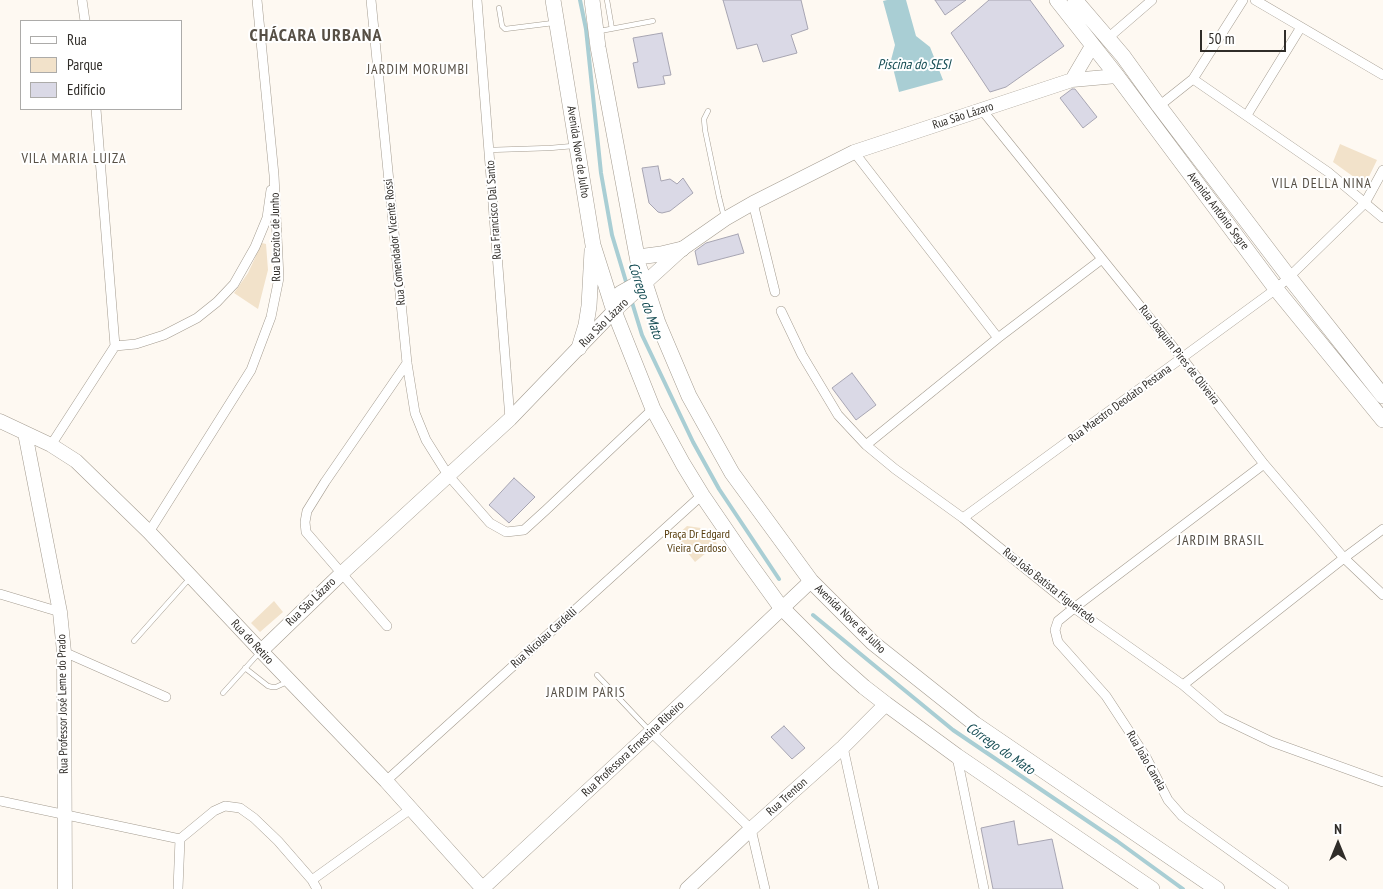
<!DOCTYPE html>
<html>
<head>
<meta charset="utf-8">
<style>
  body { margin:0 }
  #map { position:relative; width:1383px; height:889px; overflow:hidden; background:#fef9f2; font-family:"PT Sans Narrow",sans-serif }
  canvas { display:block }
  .legend { position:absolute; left:20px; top:20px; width:162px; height:90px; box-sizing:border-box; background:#fff; border:1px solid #acaba9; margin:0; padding:6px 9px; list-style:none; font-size:15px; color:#302d29 }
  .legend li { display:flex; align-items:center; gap:10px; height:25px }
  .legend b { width:25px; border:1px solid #acaba9 }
  .north { position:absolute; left:1313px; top:819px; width:50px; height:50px; -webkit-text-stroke:4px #fff; paint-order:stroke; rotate:0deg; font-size:14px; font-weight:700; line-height:20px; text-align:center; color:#302d29 }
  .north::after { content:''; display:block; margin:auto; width:18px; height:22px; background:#302d29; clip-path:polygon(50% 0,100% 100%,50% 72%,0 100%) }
  .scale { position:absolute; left:1200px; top:30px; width:86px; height:22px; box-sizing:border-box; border:2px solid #302d29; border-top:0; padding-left:6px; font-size:15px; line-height:18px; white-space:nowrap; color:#302d29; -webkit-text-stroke:4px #fff; paint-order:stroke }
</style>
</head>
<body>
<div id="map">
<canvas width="1383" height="889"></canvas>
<ul class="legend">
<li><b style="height:6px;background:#fff"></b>Rua</li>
<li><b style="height:14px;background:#f2e2ca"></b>Parque</li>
<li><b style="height:14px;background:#dad9e6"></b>Edifício</li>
</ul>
<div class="north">N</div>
<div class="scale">50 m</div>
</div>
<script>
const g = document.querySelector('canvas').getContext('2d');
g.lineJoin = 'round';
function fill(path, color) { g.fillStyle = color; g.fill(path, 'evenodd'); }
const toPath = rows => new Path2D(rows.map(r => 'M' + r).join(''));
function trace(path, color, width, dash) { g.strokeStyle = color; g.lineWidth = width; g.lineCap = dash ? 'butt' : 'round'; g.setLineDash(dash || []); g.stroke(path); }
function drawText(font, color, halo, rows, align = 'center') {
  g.font = font + ' "PT Sans Narrow",sans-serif'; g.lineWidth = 4; g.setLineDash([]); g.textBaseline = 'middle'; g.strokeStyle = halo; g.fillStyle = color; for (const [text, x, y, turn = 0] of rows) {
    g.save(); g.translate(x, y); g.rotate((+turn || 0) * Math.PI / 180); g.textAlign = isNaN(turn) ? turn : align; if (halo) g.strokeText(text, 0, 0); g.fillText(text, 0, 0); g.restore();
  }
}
fill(toPath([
  [1340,144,1377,160,1365,185,1333,162],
  [262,243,266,244,268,270,258,309,234,293,248,273,255,258,260,244],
  [687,526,701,528,712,535,717,544,695,562,675,537],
  [274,601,283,612,260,632,251,623]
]), '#f2e2ca');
fill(toPath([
  [887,0,906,0,916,36,930,47,943,80,899,92,891,60,895,45,883,1]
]), '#a9ced4');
trace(toPath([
  [580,0,586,29,601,173,612,235,627,285],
  [631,299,642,335,693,442,719,489,779,579],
  [813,615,953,730,1117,841,1183,889]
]), '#a9ced4', 4);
const building = toPath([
  [723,0,801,0,808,29,791,35,797,53,763,62,757,44,737,49,723,0],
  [935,0,966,0,945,15,935,0],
  [989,0,1030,0,1064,46,1006,87,990,92,951,33,989,0],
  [662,33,671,75,663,76,665,84,638,88,633,63,638,62,633,38,662,33],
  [1072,89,1075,89,1097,117,1083,128,1060,98,1072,89],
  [658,166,661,181,670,179,677,184,683,178,693,193,670,211,662,213,658,212,649,203,642,168,658,166],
  [738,234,744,253,698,265,695,251,706,243,738,234],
  [852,373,876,405,856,420,832,388,852,373],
  [514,478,535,497,509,523,489,505,514,478],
  [784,726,805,748,792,759,771,737,784,726],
  [1014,821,1018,845,1052,839,1063,889,993,889,981,828,1014,821]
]);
fill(building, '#dad9e6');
trace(building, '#a7a5b2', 1);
const lane = toPath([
  [607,0,612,29],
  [499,8,502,26,505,29,553,23],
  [600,31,653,21],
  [708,111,704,119,705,130,719,197,724,217],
  [489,150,550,148,573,146],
  [134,641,190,578],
  [245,668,268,686,272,687,276,687,287,682],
  [597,675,649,730],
  [223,693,259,653]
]);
const street = toPath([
  [82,0,85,21],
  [371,0,407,363,415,413,426,440,448,475,490,523,506,532,524,530,546,510,653,409],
  [477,0,510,419],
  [1255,0,1383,75],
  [1108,38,1152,0],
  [1193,79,1328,172,1383,218],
  [1159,106,1193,79,1243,0],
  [982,110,1182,358,1264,464,1344,558,1383,595],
  [1247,115,1301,27],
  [854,152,998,338],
  [753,203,775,292],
  [781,311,802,355,838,415,866,445,895,469,963,518,1074,608,1183,685,1222,718,1272,742,1383,782],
  [115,346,136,344,164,335,197,318,217,302,234,284,255,247,267,218,271,190],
  [51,445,115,346,96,109],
  [866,445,998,338,1102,259],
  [1264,464,1074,608,1058,621,1055,630,1058,642,1106,696,1146,757,1168,800,1182,816,1284,889],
  [963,518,1276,289,1289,277,1365,203,1383,170],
  [149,532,251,370,271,317,279,278,274,175,257,0],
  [0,594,60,612],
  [387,626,306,532,305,522,307,511,325,482,407,363],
  [64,652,166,697],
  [1183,685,1344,558,1383,529],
  [651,732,751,829,765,889],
  [843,747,874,889],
  [957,757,984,889],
  [386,781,702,495],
  [0,801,180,839,214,811,225,806,240,808,254,818,278,841,312,880,317,889],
  [312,880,412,808],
  [178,889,180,839]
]);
const secondary = toPath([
  [1072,80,1092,46],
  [0,421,51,445,76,461,149,532,261,651,386,781,483,889],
  [25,433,60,612,64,652,65,889],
  [261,651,342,573,510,419,614,311,682,249,725,219,753,203,854,152,1072,80,1117,76],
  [483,888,651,732,811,581],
  [687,889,751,829,843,747,886,704]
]);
const primary = toPath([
  [553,0,593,245,614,311,653,409,683,464,702,495,741,552,780,606,837,663,864,687,886,704,957,756,1152,889],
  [592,0,598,47,639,267,645,283],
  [1057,0,1117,76,1276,289,1383,420],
  [1075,0,1123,56,1159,106,1289,277,1383,396],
  [638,257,661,254,682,249],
  [611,302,621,293,637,284,641,282,645,283,658,323,689,396,732,473,811,581,873,643,975,724,1217,889],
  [579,348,586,325,589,306,592,251]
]);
trace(lane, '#a49c90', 5.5);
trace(street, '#a49c90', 10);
trace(secondary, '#a49c90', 15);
trace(primary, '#a49c90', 16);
trace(lane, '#fff', 4.5);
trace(street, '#fff', 9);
trace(secondary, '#fff', 14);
trace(primary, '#fff', 15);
drawText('12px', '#302d29', '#fff', [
  ["Rua São Lázaro",963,116,-18],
  ["Avenida Nove de Julho",578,152,81],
  ["Rua Francisco Dal Santo",494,210,-94],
  ["Avenida Antônio Segre",1218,211,53],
  ["Rua Dezoito de Junho",276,237,-91],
  ["Rua Comendador Vicente Rossi",395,242,-96],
  ["Rua São Lázaro",604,323,-45],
  ["Rua Joaquim Pires de Oliveira",1179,355,52],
  ["Rua Maestro Deodato Pestana",1120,404,-36],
  ["Rua João Batista Figueiredo",1049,586,38],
  ["Rua São Lázaro",311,602,-44],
  ["Avenida Nove de Julho",850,619,44],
  ["Rua Nicolau Cardelli",544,638,-42],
  ["Rua do Retiro",252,642,47],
  ["Rua Professor José Leme do Prado",63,704,-91],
  ["Rua Professora Ernestina Ribeiro",633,749,-43],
  ["Rua João Canela",1146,761,60],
  ["Rua Trenton",787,797,-42]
]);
drawText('12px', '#563c0d', '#fff', [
  ["Praça Dr Edgard",697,535],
  ["Vieira Cardoso",697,549]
]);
drawText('italic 14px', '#154c53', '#fff', [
  ["Piscina do SESI",914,65],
  ["Córrego do Mato",645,301,71],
  ["Córrego do Mato",1000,749,35]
]);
g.letterSpacing = '1px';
drawText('14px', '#564f45', '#fff', [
  ["JARDIM MORUMBI",418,70],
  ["VILA MARIA LUIZA",74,159],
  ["VILA DELLA NINA",1322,184],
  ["JARDIM BRASIL",1221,541],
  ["JARDIM PARIS",586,693]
]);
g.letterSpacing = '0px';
g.letterSpacing = '1px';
drawText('bold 18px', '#564f45', '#fff', [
  ["CHÁCARA URBANA",316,36]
]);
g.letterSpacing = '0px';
</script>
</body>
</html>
